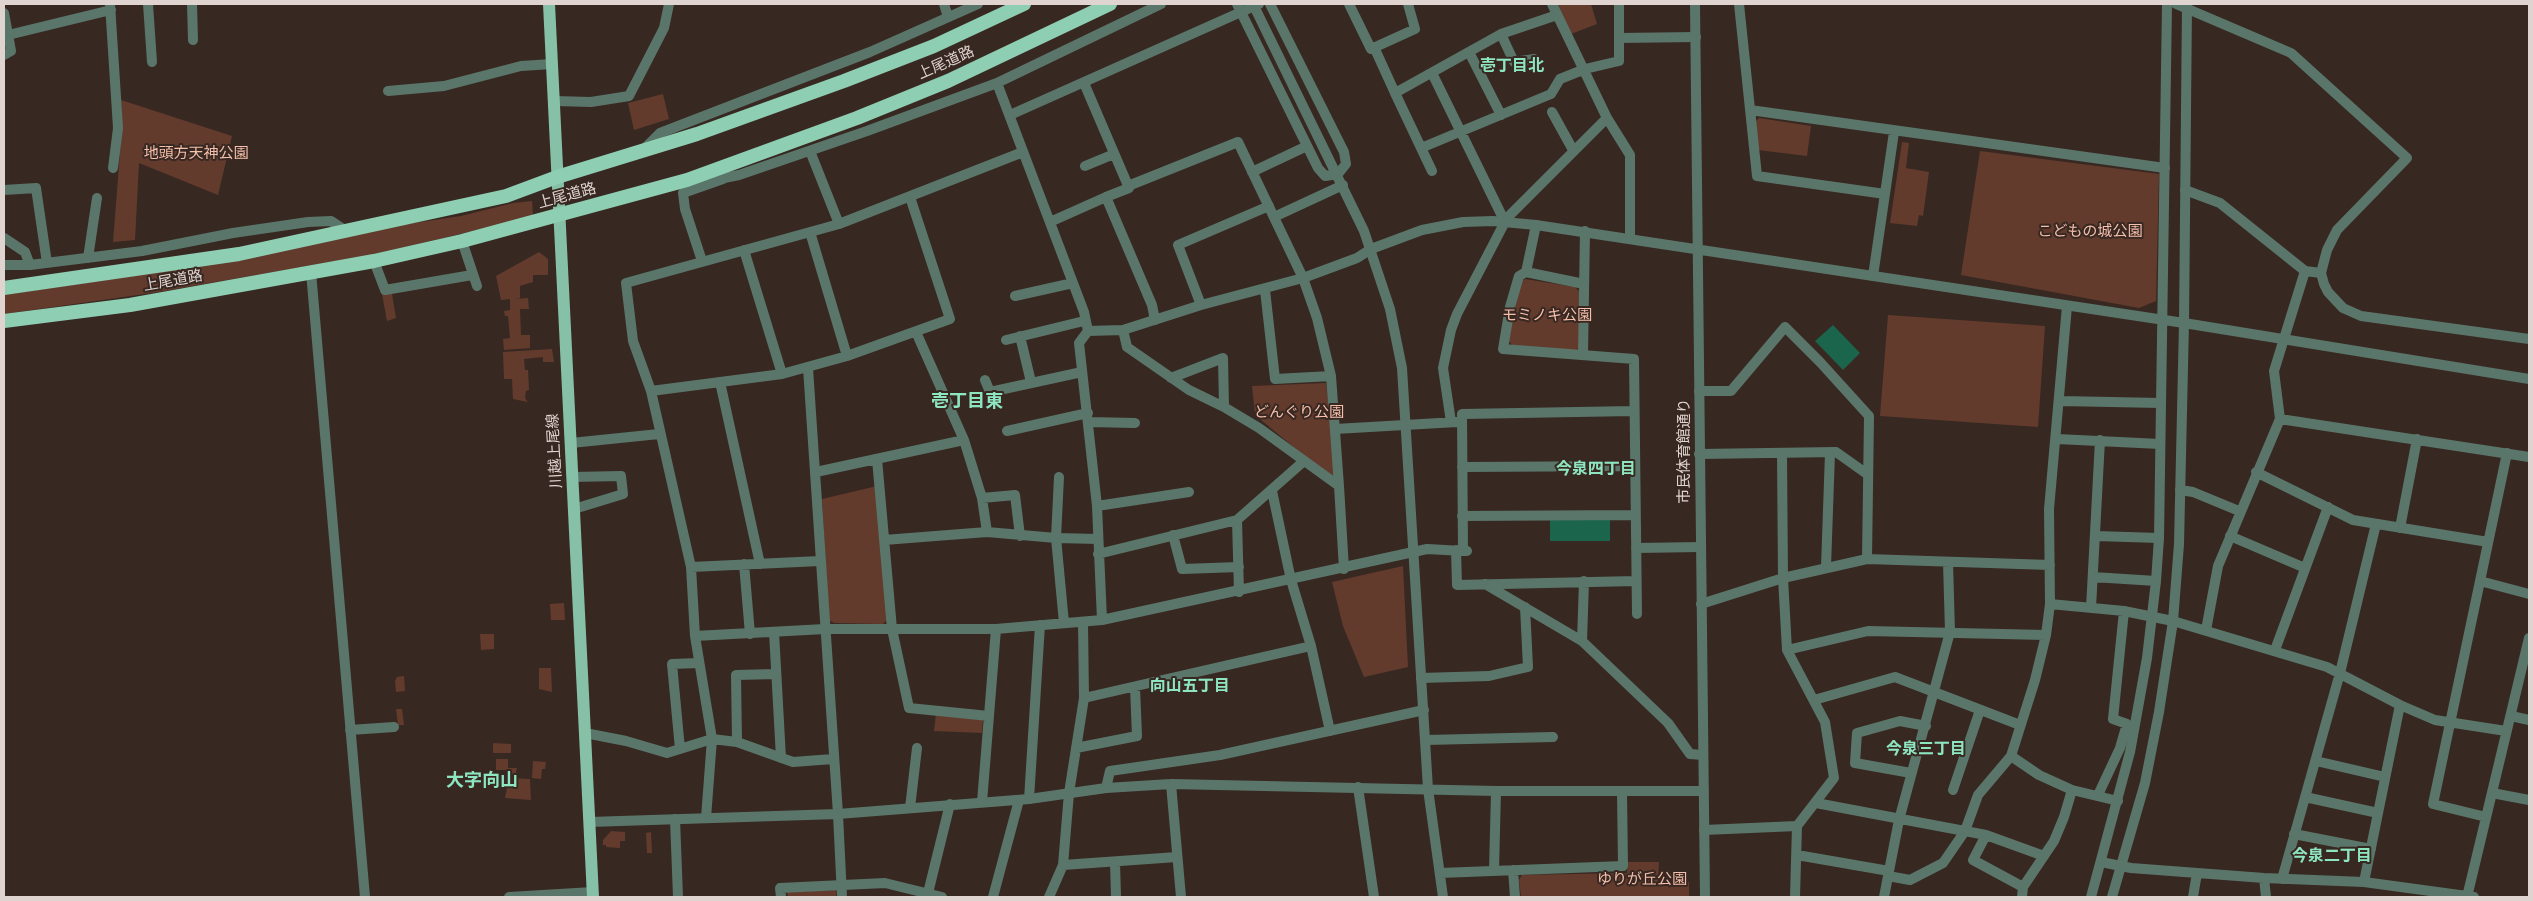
<!DOCTYPE html>
<html>
<head>
<meta charset="utf-8">
<style>
  body { margin:0 }
  #map { position:relative; width:2533px; height:901px; overflow:hidden; background:#382822; font-family:Karla,sans-serif }
  canvas { display:block }
  .frame { position:absolute; inset:0; border:5px solid #dfd4d0; pointer-events:none }
</style>
</head>
<body>
<div id="map">
<canvas width="2533" height="901"></canvas>
<div class="frame"></div>
</div>
<script>
const g = document.querySelector('canvas').getContext('2d');
g.lineJoin = 'round';
function fill(path, color) { g.fillStyle = color; g.fill(path, 'evenodd'); }
const toPath = rows => new Path2D(rows.map(r => 'M' + r).join(''));
function trace(path, color, width, dash) { g.strokeStyle = color; g.lineWidth = width; g.lineCap = dash ? 'butt' : 'round'; g.setLineDash(dash || []); g.stroke(path); }
function drawText(font, color, halo, rows, align = 'center') {
  g.font = font + ' Karla,"Noto Sans JP",sans-serif'; g.lineWidth = 4; g.setLineDash([]); g.textBaseline = 'middle'; g.strokeStyle = halo; g.fillStyle = color; for (const [text, x, y, turn = 0] of rows) {
    g.save(); g.translate(x, y); g.rotate((+turn || 0) * Math.PI / 180); g.textAlign = isNaN(turn) ? turn : align; if (halo) g.strokeText(text, 0, 0); g.fillText(text, 0, 0); g.restore();
  }
}
fill(toPath([
  [1556,4,1591,4,1597,24,1571,34],
  [663,94,669,119,634,130,628,103],
  [121,100,232,136,218,195,139,163,135,240,113,242,122,127],
  [1759,118,1811,126,1807,156,1758,150,1755,122],
  [1902,142,1909,143,1906,168,1929,172,1923,216,1919,215,1917,226,1890,223],
  [1980,151,2159,174,2156,301,2139,308,1961,275],
  [532,201,533,215,518,220,381,253,159,292,4,314,4,295,153,273,400,225,461,216,513,203],
  [539,252,548,259,548,275,533,275,533,282,520,286,520,298,515,299,528,298,529,309,520,309,521,335,530,335,530,348,504,350,503,339,510,338,508,316,505,316,504,311,510,310,510,299,501,300,496,276],
  [1525,279,1575,287,1580,292,1579,347,1576,351,1512,345,1508,340,1521,281],
  [382,294,392,294,396,318,387,321],
  [1888,315,2045,326,2038,427,1880,416],
  [552,349,554,362,543,362,543,357,524,359,525,370,528,370,529,390,526,391,525,398,528,402,513,399,512,379,504,379,503,352],
  [1326,383,1336,474,1330,477,1255,415,1252,386],
  [877,486,887,620,883,624,834,623,829,620,822,499],
  [1403,566,1408,667,1364,677,1343,626,1332,582],
  [564,603,565,620,551,620,550,604],
  [480,634,494,634,494,649,481,650],
  [539,668,551,668,552,692,539,689],
  [404,676,405,691,396,692,395,681,397,677],
  [396,709,402,709,404,725,398,725],
  [936,714,983,720,982,733,934,731],
  [493,743,511,744,511,753,493,753],
  [496,759,508,759,508,768,517,768,515,777,507,776,507,770,496,770],
  [533,761,546,762,545,769,542,769,541,779,532,778],
  [509,778,530,779,531,800,505,798],
  [611,831,625,832,625,841,620,841,620,848,606,847,606,845,603,845,603,840],
  [651,832,652,853,647,853,646,833],
  [1628,862,1659,862,1658,882,1689,882,1689,897,1521,897,1519,880,1522,875,1627,873],
  [836,890,836,897,788,897,787,892]
]), '#623b2d');
fill(toPath([
  [1833,325,1860,353,1843,370,1815,341],
  [1610,519,1610,541,1550,541,1550,520]
]), '#1a654b');
trace(toPath([
  [110,4,118,128,113,168],
  [148,4,152,62],
  [192,4,193,40],
  [944,4,948,17],
  [1237,4,1318,168,1325,176,1338,174,1346,164,1344,152,1270,4],
  [1349,4,1371,49,1415,29,1408,4],
  [1552,4,1607,118,1630,155,1630,239],
  [1739,4,1757,176,1885,194],
  [4,13,11,51,4,55],
  [1501,34,1514,62,1534,59],
  [8,35,111,10],
  [1619,38,1696,37],
  [1374,47,1395,93],
  [1469,52,1501,115],
  [1432,73,1502,216,1507,218],
  [997,83,1084,312,1088,331],
  [1084,83,1129,188,1106,197,1152,305,1155,320],
  [388,91,444,86,521,66,552,64],
  [554,101,591,102,629,96,664,28,669,4],
  [1750,110,2165,168],
  [1552,112,1573,150],
  [1010,115,1241,12],
  [645,148,660,133,870,52,978,4],
  [1421,148,1551,94,1560,79,1585,69,1619,61,1619,4],
  [810,151,839,224],
  [1085,166,1114,154],
  [1432,171,1395,93,1501,34,1557,15],
  [707,172,724,178,739,175,867,131,997,83,1161,4],
  [1252,172,1307,146],
  [1128,186,1238,142,1303,278,1317,318,1331,376,1339,486],
  [4,190,36,188,47,263],
  [2185,190,2220,203,2305,271,2321,273],
  [1274,217,1343,185],
  [1050,222,1106,197],
  [1536,225,1526,272,1584,284],
  [810,232,847,356],
  [4,238,25,252,30,265],
  [462,241,477,286],
  [744,250,782,374,847,356,950,319,910,197],
  [88,258,97,198],
  [374,261,385,290,472,275],
  [702,261,685,209,683,193,723,179],
  [4,265,30,265,142,251,233,233,308,222,331,221,346,231],
  [311,272,365,897],
  [1526,272,1519,276,1510,307,1503,349,1634,359,1637,614],
  [1873,276,1894,132],
  [1265,290,1275,379,1331,376],
  [1015,296,1073,283],
  [1201,305,1178,245,1269,206],
  [1123,330,1201,305,1303,278,1357,258,1371,249],
  [1088,331,1123,330,1127,347,1189,390,1224,407,1259,428,1339,486,1344,569],
  [1088,331,1079,343,1097,506,1102,620],
  [1020,336,1031,382],
  [1006,340,1084,321],
  [1583,355,1585,231],
  [808,368,838,814],
  [1171,378,1223,358,1224,407],
  [985,380,990,392,1082,372],
  [720,382,760,564],
  [651,391,782,374],
  [1699,391,1731,391,1785,327,1820,362,1869,416,1867,559],
  [2060,401,2161,403],
  [2280,419,2529,457],
  [1089,422,1135,423],
  [1451,422,1443,368,1451,330,1457,314,1507,218,1607,118],
  [1335,429,1457,422],
  [1007,431,1088,413],
  [2057,439,2160,444],
  [571,443,659,434],
  [1782,453,1783,578,1787,650,1825,722,1834,778,1797,826,1795,897],
  [1699,454,1836,452,1867,474],
  [877,459,892,629,909,708,989,716],
  [1462,467,1635,466],
  [816,472,964,440,916,332],
  [2256,472,2353,520,2488,542],
  [572,477,621,476,623,494,574,509],
  [1059,477,1056,538,1064,623],
  [2180,490,2193,492,2239,511],
  [1272,491,1291,580,1311,646,1330,731],
  [982,498,1015,495,1020,536],
  [1097,506,1189,492],
  [1462,516,1635,515],
  [2400,528,2417,439],
  [987,532,1056,538,1098,539],
  [1173,535,1182,569,1239,567],
  [2096,536,2159,538],
  [2230,536,2305,568],
  [884,540,987,532,982,498,964,440],
  [1636,548,1701,547],
  [1456,550,1457,585,1636,581],
  [1467,551,1463,551,1462,414,1634,411],
  [1098,554,1237,520],
  [744,564,750,634],
  [691,567,820,561],
  [1826,567,1830,453],
  [2093,577,2156,581],
  [2480,581,2529,594],
  [1485,584,1582,641,1668,723,1690,754,1703,755],
  [1239,592,1237,520,1304,461],
  [1701,604,1783,578,1867,559,2050,565],
  [2050,604,2124,611,2173,621,2327,667,2400,705,2435,720,2506,731],
  [2091,608,2100,440],
  [2206,630,2218,566,2280,419,2274,371,2305,271],
  [774,632,781,758],
  [695,636,825,629,996,629,1102,620,1427,549,1463,551],
  [1582,641,1584,581],
  [1787,650,1868,631,2046,635],
  [2275,650,2328,507],
  [1421,678,1489,676,1528,667,1525,607],
  [1084,698,1311,646],
  [1814,700,1895,677,2020,725],
  [2511,716,2529,720],
  [350,730,394,727],
  [585,733,626,741,667,753,712,739,737,742,793,762,833,759],
  [1426,740,1553,737],
  [737,742,736,675,776,674],
  [1076,748,1137,736,1135,687],
  [680,749,672,664,699,663],
  [2011,756,2039,775,2072,790,2118,801],
  [2316,761,2385,777],
  [1911,773,1855,763,1857,733,1900,721,1926,726],
  [1358,787,1374,897],
  [1106,788,1110,771,1220,755,1424,710],
  [1428,789,1443,897],
  [1953,790,1980,710],
  [2492,793,2529,800],
  [2098,795,2120,748,2127,724,2113,719,2124,611],
  [2305,797,2378,813],
  [1029,799,1040,625],
  [982,802,996,629],
  [1816,803,1986,835,2044,856],
  [910,808,917,748],
  [2486,817,2433,804,2507,453],
  [706,818,712,739,695,636,691,567,651,391,633,341,626,283,839,224,1023,152],
  [675,819,678,897],
  [1704,830,1797,826],
  [2294,834,2371,849],
  [1986,835,1973,860,2023,887],
  [1797,855,1889,871,1899,820,1950,632,1948,562],
  [1115,862,1116,897],
  [2101,862,2131,868,2264,878,2364,882,2474,897],
  [1063,865,1177,857],
  [1513,870,1515,897],
  [1494,871,1496,791],
  [1440,873,1623,866,1622,792],
  [1888,876,1910,880,1943,863,1965,831,1978,795,2011,756,2035,680,2046,635,2050,604,2049,509,2067,306],
  [2264,878,2266,897],
  [2282,879,2340,673,2376,524],
  [2364,882,2400,705],
  [781,897,780,888,885,883,942,897],
  [927,897,950,804],
  [993,897,1019,800],
  [1049,897,1063,865,1069,793,1084,698,1083,622],
  [1884,897,1889,871],
  [2022,897,2023,887,2054,841,2064,817,2072,790],
  [2193,897,2197,873],
  [2467,897,2529,638]
]), '#5a766a', 10);
trace(toPath([
  [1253,4,1364,231,1390,309,1402,368,1428,789],
  [1695,4,1705,897],
  [2176,4,2291,53,2407,158,2337,230,2327,250,2321,273,2324,284,2328,292,2343,308,2361,316,2529,339],
  [1371,249,1422,230,1463,222,1493,221,1536,225,2184,323,2529,379],
  [1171,784,1181,897],
  [838,814,842,897],
  [589,822,838,814,1029,799,1106,788,1171,784,1496,791,1704,791],
  [509,897,593,892],
  [2091,897,2130,752,2147,658,2156,581,2159,538,2167,4],
  [2112,897,2145,783,2159,712,2173,621,2179,544,2184,323,2187,4]
]), '#5a766a', 10);
trace(toPath([
  [549,4,593,897]
]), '#86c0a7', 12);
trace(toPath([
  [4,288,239,254,506,196,557,177,697,134,844,81,934,46,1024,4],
  [4,321,130,305,374,261,462,241,687,180,857,118,948,81,1110,4]
]), '#8eceb3', 14);
trace(toPath([
  [1241,12,1259,4]
]), '#5a766a', 10);
drawText('15px', '#dfd4d0', '#382822', [
  ["上尾道路",946,63,-24],
  ["上尾道路",567,196,-15],
  ["上尾道路",173,281,-10],
  ["川越上尾線",555,451,-93],
  ["市民体育館通り",1685,451,-90]
]);
drawText('15px', '#f5bfab', '#382822', [
  ["地頭方天神公園",196,154],
  ["こどもの城公園",2090,232],
  ["モミノキ公園",1547,316],
  ["どんぐり公園",1299,413],
  ["ゆりが丘公園",1642,880]
]);
drawText('bold 16px', '#8ee6c1', '#382822', [
  ["壱丁目北",1512,66],
  ["今泉四丁目",1596,469],
  ["向山五丁目",1190,686],
  ["今泉三丁目",1926,749],
  ["今泉二丁目",2332,856]
]);
drawText('bold 18px', '#8ee6c1', '#382822', [
  ["壱丁目東",967,402],
  ["大字向山",482,781]
]);
</script>
</body>
</html>
